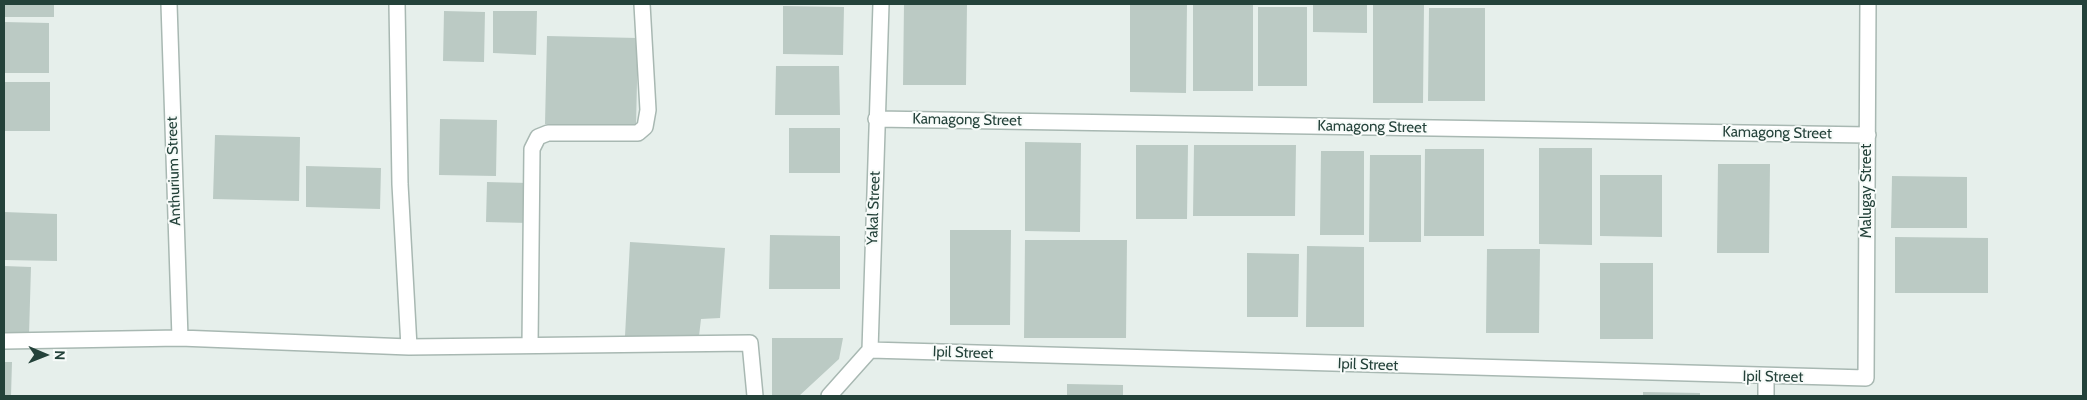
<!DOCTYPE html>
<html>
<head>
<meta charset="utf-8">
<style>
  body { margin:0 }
  #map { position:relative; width:2087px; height:400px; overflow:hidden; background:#e6efeb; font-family:Cabin,sans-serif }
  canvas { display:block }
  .frame { position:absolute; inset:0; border:5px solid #24423a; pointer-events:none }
  .north { position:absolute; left:20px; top:330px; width:50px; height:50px; -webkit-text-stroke:4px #f7fbf9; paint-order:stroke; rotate:91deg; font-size:14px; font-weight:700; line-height:20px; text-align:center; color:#24423a }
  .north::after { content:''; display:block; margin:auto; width:18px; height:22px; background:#24423a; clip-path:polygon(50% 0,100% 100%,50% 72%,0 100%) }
</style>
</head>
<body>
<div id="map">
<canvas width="2087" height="400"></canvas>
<div class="frame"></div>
<div class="north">N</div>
</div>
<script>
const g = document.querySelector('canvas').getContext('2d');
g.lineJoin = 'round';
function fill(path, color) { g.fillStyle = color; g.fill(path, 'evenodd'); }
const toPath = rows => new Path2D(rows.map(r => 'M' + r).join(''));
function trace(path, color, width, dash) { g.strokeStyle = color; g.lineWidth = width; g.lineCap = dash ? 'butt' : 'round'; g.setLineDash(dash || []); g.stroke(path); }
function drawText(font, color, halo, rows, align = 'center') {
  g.font = font + ' Cabin,sans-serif'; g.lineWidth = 4; g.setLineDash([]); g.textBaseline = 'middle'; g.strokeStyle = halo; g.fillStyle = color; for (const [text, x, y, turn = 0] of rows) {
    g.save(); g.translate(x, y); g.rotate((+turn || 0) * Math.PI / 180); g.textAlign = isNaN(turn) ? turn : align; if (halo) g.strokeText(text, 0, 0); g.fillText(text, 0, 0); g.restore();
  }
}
fill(toPath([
  [4,4,54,4,54,17,4,17],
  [904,4,967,4,966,85,903,85],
  [1130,4,1187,4,1186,93,1130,92],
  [1193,4,1253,4,1253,91,1193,91],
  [1313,4,1367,4,1367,33,1313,32],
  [1373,4,1424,4,1423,103,1373,103],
  [783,6,844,7,843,55,783,54],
  [1258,7,1307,7,1307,86,1258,86],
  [1429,8,1485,8,1485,101,1428,101],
  [444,11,485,12,484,62,443,61],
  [493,11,537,11,536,55,493,53],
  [4,22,49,23,49,73,4,73],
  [547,36,638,38,636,126,545,124],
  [776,66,839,66,840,115,775,115],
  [4,82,50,82,50,131,4,131],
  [440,119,497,120,496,176,439,175],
  [789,128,840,128,840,173,789,173],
  [215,135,300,137,299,201,213,199],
  [1025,142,1081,143,1080,232,1025,231],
  [1136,145,1188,145,1187,219,1136,219],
  [1194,145,1296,145,1295,216,1193,216],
  [1539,148,1592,148,1592,245,1539,244],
  [1425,149,1484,149,1484,236,1424,236],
  [1321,151,1364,151,1364,235,1320,235],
  [1370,155,1421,155,1421,242,1369,242],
  [1718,164,1770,164,1769,253,1717,253],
  [306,166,381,168,380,209,306,207],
  [1600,175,1662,175,1662,237,1600,236],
  [1892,176,1967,177,1967,228,1891,228],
  [487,182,529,183,529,223,486,222],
  [4,212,57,214,57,261,4,260],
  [950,230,1011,230,1010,325,950,325],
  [770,235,840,236,840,289,769,289],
  [1895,237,1988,238,1988,293,1895,293],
  [1025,240,1127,240,1126,338,1024,338],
  [630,242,725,248,720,318,701,319,699,336,625,336],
  [1307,246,1364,247,1364,327,1306,327],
  [1487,249,1540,249,1539,333,1486,333],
  [1247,253,1299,254,1298,317,1247,317],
  [1600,263,1653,263,1653,339,1600,339],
  [4,266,31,267,29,335,4,334],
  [772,338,843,338,839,359,799,396,772,395],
  [4,362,12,362,11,396,4,396],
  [1067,384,1123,385,1123,396,1067,396],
  [1643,392,1700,393,1700,396,1643,396]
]), '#bbcac4');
const street = toPath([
  [169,4,180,338],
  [397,4,400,184,409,347],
  [876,119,1868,135],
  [4,341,180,338,409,347,750,343,755,396],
  [530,345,532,149,538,137,548,133,638,133,645,127,648,110,642,4],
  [870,350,1866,378,1868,4],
  [1766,377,1766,396],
  [829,396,870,350,881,4]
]);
trace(street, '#a8b8b2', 18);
trace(street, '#fff', 15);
drawText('15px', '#24423a', '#f7fbf9', [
  ["Kamagong Street",967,120,1],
  ["Kamagong Street",1372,127,1],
  ["Kamagong Street",1777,133,1],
  ["Anthurium Street",174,171,-92],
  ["Malugay Street",1867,191,-90],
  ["Yakal Street",874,208,-88],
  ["Ipil Street",963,353,2],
  ["Ipil Street",1368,365,2],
  ["Ipil Street",1773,377,1]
]);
</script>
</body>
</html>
